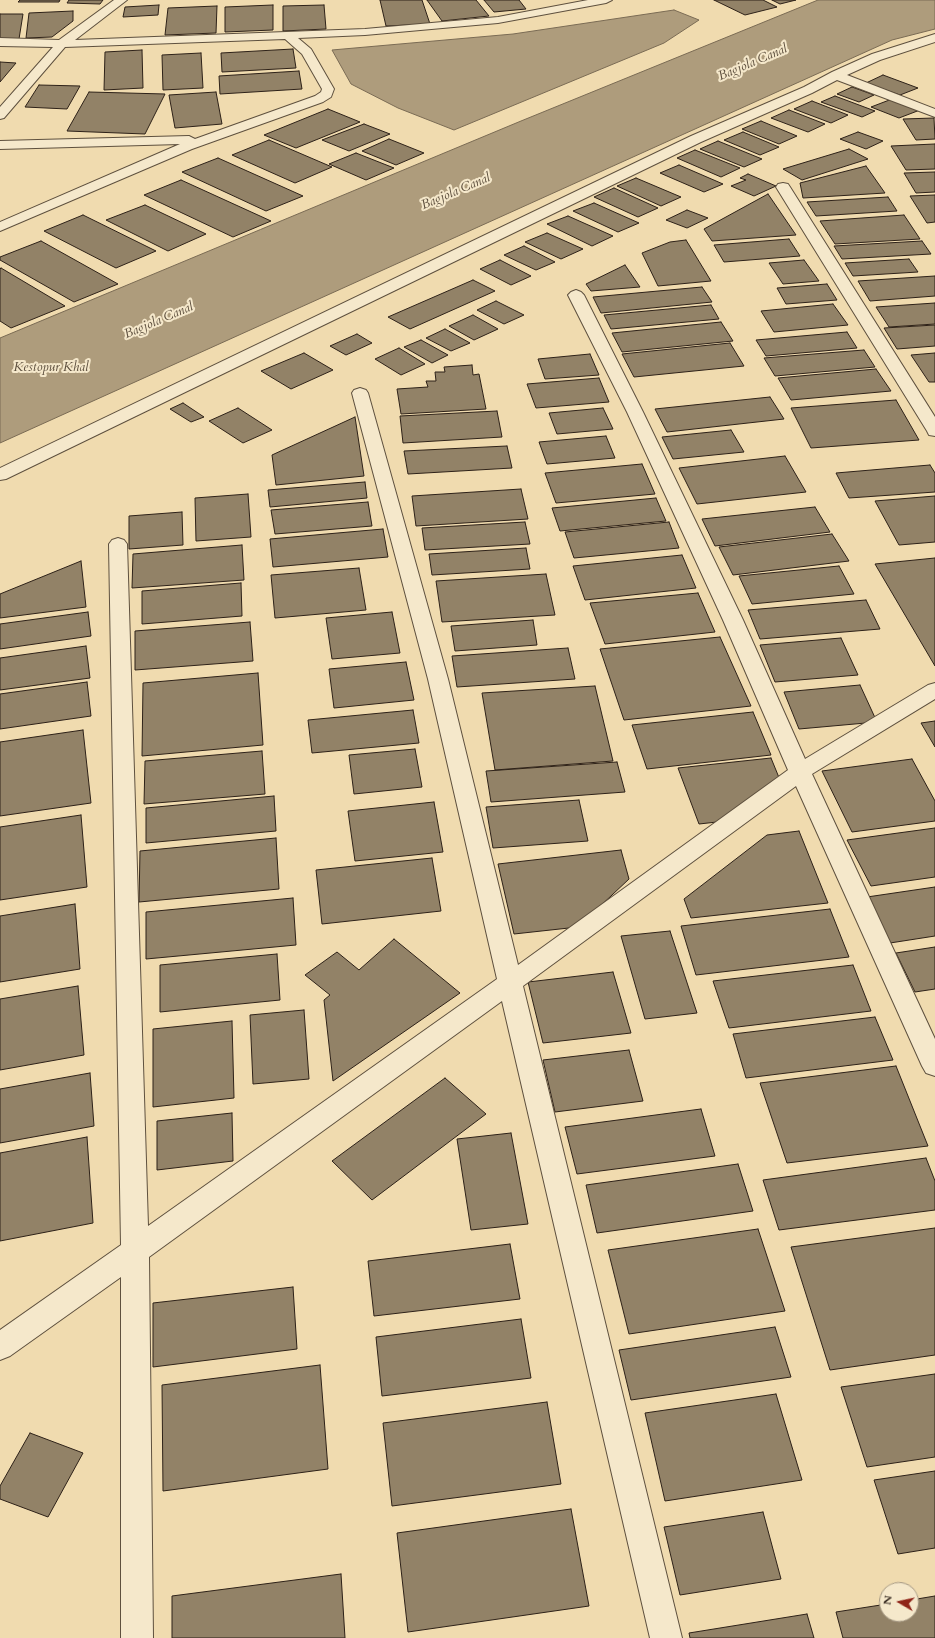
<!DOCTYPE html>
<html>
<head>
<meta charset="utf-8">
<style>
  body { margin:0 }
  #map { position:relative; width:935px; height:1638px; overflow:hidden; background:#f0dbaf; font-family:Cardo,serif }
  canvas { display:block }
  .north { position:absolute; left:879px; top:1582px; width:40px; height:40px; box-sizing:border-box; background:#f5e8cb; border:1px solid #a59883; border-radius:50%; rotate:279deg; font-size:11px; font-weight:700; line-height:16px; text-align:center; color:#2d2118 }
  .north::after { content:''; display:block; margin:auto; width:14px; height:18px; background:#8f2418; clip-path:polygon(50% 0,100% 100%,50% 72%,0 100%) }
</style>
</head>
<body>
<div id="map">
<canvas width="935" height="1638"></canvas>
<div class="north">N</div>
</div>
<script>
const g = document.querySelector('canvas').getContext('2d');
g.lineJoin = 'round';
function fill(path, color) { g.fillStyle = color; g.fill(path, 'evenodd'); }
const toPath = rows => new Path2D(rows.map(r => 'M' + r).join(''));
function trace(path, color, width, dash) { g.strokeStyle = color; g.lineWidth = width; g.lineCap = dash ? 'butt' : 'round'; g.setLineDash(dash || []); g.stroke(path); }
function drawText(font, color, halo, rows, align = 'center') {
  g.font = font + ' Cardo,serif'; g.lineWidth = 4; g.setLineDash([]); g.textBaseline = 'middle'; g.strokeStyle = halo; g.fillStyle = color; for (const [text, x, y, turn = 0] of rows) {
    g.save(); g.translate(x, y); g.rotate((+turn || 0) * Math.PI / 180); g.textAlign = isNaN(turn) ? turn : align; if (halo) g.strokeText(text, 0, 0); g.fillText(text, 0, 0); g.restore();
  }
}
const water = toPath([
  [818,0,935,0,935,29,892,40,0,443,0,338,521,121,818,0],
  [674,10,699,20,664,43,454,130,398,108,351,84,332,50,513,34,674,10]
]);
fill(water, '#ae9c7c');
trace(water, '#7a6b54', 1);
const building = toPath([
  [20,0,60,0,59,2,18,2,20,0],
  [69,0,103,0,100,4,67,3,69,0],
  [380,0,422,0,430,24,386,26,380,0],
  [427,0,476,0,489,16,442,21,427,0],
  [484,0,519,0,526,9,494,12,484,0],
  [714,0,763,0,777,7,745,15,714,0],
  [772,0,796,0,780,4,772,0],
  [159,5,158,15,123,17,125,7,159,5],
  [273,5,273,30,225,32,225,7,273,5],
  [324,5,326,29,283,31,283,6,324,5],
  [217,6,216,33,165,35,168,8,217,6],
  [73,11,73,21,52,37,26,38,29,13,73,11],
  [0,14,23,14,19,39,0,39,0,14],
  [293,49,296,68,222,72,221,53,293,49],
  [142,50,143,88,104,90,105,52,142,50],
  [201,53,203,88,163,90,162,55,201,53],
  [0,62,16,63,0,82,0,62],
  [299,71,302,89,220,94,219,76,299,71],
  [883,75,918,88,900,95,866,83,883,75],
  [39,85,80,86,67,109,25,107,39,85],
  [852,87,874,95,859,102,837,94,852,87],
  [89,92,165,94,145,134,67,131,89,92],
  [216,92,222,124,175,128,169,95,216,92],
  [835,96,875,111,862,117,821,102,835,96],
  [892,99,920,110,899,118,871,107,892,99],
  [812,101,848,115,831,123,794,109,812,101],
  [328,109,360,122,296,148,264,135,328,109],
  [789,110,825,124,808,132,771,118,789,110],
  [934,118,935,139,916,140,903,119,934,118],
  [761,121,797,136,779,144,742,129,761,121],
  [364,124,390,134,349,151,322,140,364,124],
  [743,132,779,147,760,155,724,140,743,132],
  [858,132,883,141,866,149,840,139,858,132],
  [389,139,424,153,396,165,362,151,389,139],
  [269,140,332,167,295,183,232,155,269,140],
  [718,141,762,159,744,167,700,149,718,141],
  [935,144,935,169,906,170,891,146,935,144],
  [849,149,868,159,802,180,783,169,849,149],
  [695,150,740,168,721,177,677,158,695,150],
  [356,153,394,168,366,180,329,164,356,153],
  [218,158,303,196,266,211,182,172,218,158],
  [679,165,723,184,704,192,660,173,679,165],
  [866,166,885,193,803,198,800,183,866,166],
  [935,172,935,192,916,193,904,173,935,172],
  [748,174,776,186,754,196,731,186,746,180,740,178,748,174],
  [636,178,681,197,661,206,617,186,636,178],
  [181,180,271,221,233,237,144,195,181,180],
  [614,188,658,208,638,217,594,197,614,188],
  [768,194,796,235,712,241,704,229,768,194],
  [935,195,935,222,927,223,910,196,935,195],
  [888,197,897,211,816,216,807,202,888,197],
  [594,203,639,223,618,232,573,211,594,203],
  [145,205,206,234,168,251,106,220,145,205],
  [687,210,708,218,687,228,666,220,687,210],
  [83,215,156,251,116,268,44,231,83,215],
  [904,215,920,239,835,244,820,221,904,215],
  [568,216,613,236,592,246,547,224,568,216],
  [547,233,583,249,561,259,525,242,547,233],
  [789,239,800,256,724,262,714,245,789,239],
  [686,240,711,281,658,286,642,253,670,242,686,240],
  [41,241,118,284,74,302,0,260,0,257,41,241],
  [922,241,931,254,842,259,834,246,922,241],
  [524,246,555,262,536,270,504,255,524,246],
  [909,259,918,272,853,276,845,263,909,259],
  [500,260,531,276,511,285,480,269,500,260],
  [804,260,819,281,783,284,769,263,804,260],
  [625,265,640,287,591,291,586,284,625,265],
  [1,268,65,306,11,328,0,321,0,269,1,268],
  [935,276,935,296,870,301,858,281,935,276],
  [473,280,495,291,410,329,388,317,473,280],
  [827,284,837,300,786,304,777,288,827,284],
  [702,287,712,302,601,313,593,297,702,287],
  [496,301,524,315,504,324,477,310,496,301],
  [935,303,935,324,889,327,876,307,935,303],
  [833,304,848,325,774,332,761,311,833,304],
  [711,305,719,319,611,329,604,315,711,305],
  [473,315,498,329,474,340,449,326,473,315],
  [721,322,733,341,622,352,612,333,721,322],
  [935,325,935,346,897,349,884,328,935,325],
  [445,329,470,343,451,351,426,338,445,329],
  [847,332,857,348,766,356,756,340,847,332],
  [357,334,372,343,346,355,330,346,357,334],
  [421,340,448,355,432,363,404,347,421,340],
  [730,343,744,366,634,377,622,354,730,343],
  [399,348,425,364,401,375,375,359,399,348],
  [864,350,875,367,775,376,764,358,864,350],
  [304,353,333,370,291,389,261,371,304,353],
  [935,353,935,382,929,382,911,355,935,353],
  [590,354,599,375,545,379,538,359,590,354],
  [472,365,473,375,479,374,486,409,401,414,397,389,428,387,426,381,436,381,435,372,445,372,444,367,472,365],
  [876,369,891,391,791,400,778,378,876,369],
  [599,378,609,402,536,408,527,384,599,378],
  [770,397,784,419,667,432,655,409,770,397],
  [896,400,919,440,811,448,791,408,896,400],
  [183,403,204,417,191,422,170,409,183,403],
  [238,408,272,430,243,443,209,421,238,408],
  [603,408,613,429,557,434,549,413,603,408],
  [497,411,502,437,403,443,400,416,497,411],
  [355,417,364,476,276,485,272,455,355,417],
  [731,430,744,452,673,459,662,437,731,430],
  [606,436,615,458,547,464,539,442,606,436],
  [507,446,512,468,408,474,404,451,507,446],
  [785,456,806,492,697,504,679,468,785,456],
  [642,464,655,494,556,503,545,473,642,464],
  [930,465,935,473,935,492,849,498,836,473,930,465],
  [365,482,367,498,270,507,268,490,365,482],
  [521,489,528,519,416,526,412,496,521,489],
  [248,494,251,537,196,541,195,498,248,494],
  [935,496,935,542,899,545,875,501,935,496],
  [656,498,666,521,560,531,552,508,656,498],
  [368,502,372,526,275,534,271,510,368,502],
  [815,507,830,532,715,546,702,519,815,507],
  [182,512,183,545,129,549,129,516,182,512],
  [525,522,530,544,425,550,422,528,525,522],
  [669,522,679,548,574,558,565,532,669,522],
  [383,529,388,557,273,567,270,539,383,529],
  [832,534,849,561,733,575,719,547,832,534],
  [242,545,244,580,132,588,133,554,242,545],
  [526,548,530,569,432,575,429,554,526,548],
  [682,555,696,588,585,600,573,566,682,555],
  [935,558,935,666,875,564,935,558],
  [81,561,86,607,0,618,0,594,81,561],
  [839,566,854,594,752,604,739,576,839,566],
  [359,568,366,610,275,618,271,575,359,568],
  [546,574,555,615,442,622,436,581,546,574],
  [241,583,242,616,142,624,142,591,241,583],
  [698,593,715,632,605,644,590,603,698,593],
  [866,600,880,629,760,639,748,610,866,600],
  [88,612,91,636,0,649,0,624,88,612],
  [392,612,400,653,332,659,326,618,392,612],
  [533,620,537,645,455,651,451,626,533,620],
  [250,622,253,661,135,670,135,631,250,622],
  [720,637,751,706,624,720,600,649,720,637],
  [841,638,858,675,775,682,760,645,841,638],
  [86,646,90,678,0,690,0,658,86,646],
  [568,648,575,679,457,687,452,656,568,648],
  [406,662,414,700,334,708,329,669,406,662],
  [258,673,263,745,142,756,143,683,258,673],
  [87,682,91,716,0,729,0,694,87,682],
  [860,685,877,722,799,729,784,692,860,685],
  [595,686,613,761,495,770,482,693,595,686],
  [413,710,419,743,312,753,308,720,413,710],
  [753,712,771,755,647,769,632,725,753,712],
  [935,721,935,747,921,723,935,721],
  [83,730,91,803,0,816,0,742,83,730],
  [415,749,422,787,354,794,349,755,415,749],
  [262,751,265,794,144,804,145,761,262,751],
  [771,758,780,780,726,821,699,824,678,768,771,758],
  [912,759,935,801,935,821,852,832,822,771,912,759],
  [617,762,625,792,491,802,486,771,617,762],
  [274,796,276,831,146,843,146,808,274,796],
  [579,800,588,841,493,848,486,807,579,800],
  [434,802,443,852,355,861,348,811,434,802],
  [81,815,87,887,0,900,0,827,81,815],
  [935,828,935,877,871,886,847,840,935,828],
  [799,831,828,903,691,918,684,899,767,835,799,831],
  [276,838,279,889,139,902,140,851,276,838],
  [621,850,629,879,578,927,514,934,498,864,621,850],
  [432,858,441,911,322,924,316,870,432,858],
  [935,887,935,936,890,943,867,897,935,887],
  [293,898,296,945,146,959,146,912,293,898],
  [75,904,80,969,0,982,0,916,75,904],
  [830,909,849,957,696,975,681,926,830,909],
  [670,931,697,1013,645,1019,621,936,670,931],
  [394,939,460,993,333,1081,324,1000,330,995,305,975,337,952,359,970,394,939],
  [935,947,935,989,915,992,896,953,935,947],
  [277,954,280,1000,160,1012,160,965,277,954],
  [853,965,871,1011,729,1028,713,981,853,965],
  [613,972,631,1033,543,1043,528,982,613,972],
  [78,986,84,1055,0,1070,0,999,78,986],
  [304,1010,309,1079,253,1084,250,1015,304,1010],
  [875,1017,893,1060,746,1078,733,1034,875,1017],
  [232,1021,234,1098,153,1107,153,1029,232,1021],
  [629,1050,643,1101,555,1112,543,1060,629,1050],
  [896,1066,928,1146,787,1163,760,1083,896,1066],
  [90,1073,94,1126,0,1143,0,1089,90,1073],
  [445,1078,486,1114,372,1200,332,1161,445,1078],
  [701,1109,715,1156,577,1174,565,1127,701,1109],
  [232,1113,233,1161,157,1170,157,1121,232,1113],
  [511,1133,528,1224,471,1230,457,1139,511,1133],
  [87,1137,93,1223,0,1241,0,1153,87,1137],
  [926,1158,935,1181,935,1210,779,1230,763,1180,926,1158],
  [738,1164,753,1211,597,1233,586,1185,738,1164],
  [935,1228,935,1355,830,1370,791,1247,935,1228],
  [758,1229,785,1311,629,1334,608,1250,758,1229],
  [510,1244,520,1299,374,1316,368,1261,510,1244],
  [293,1287,297,1349,153,1367,153,1303,293,1287],
  [521,1319,531,1378,382,1396,376,1337,521,1319],
  [775,1327,791,1377,631,1400,619,1350,775,1327],
  [320,1365,328,1469,163,1491,162,1385,320,1365],
  [935,1374,935,1457,867,1467,841,1387,935,1374],
  [776,1394,802,1480,665,1501,645,1413,776,1394],
  [547,1402,561,1484,392,1506,383,1423,547,1402],
  [30,1433,83,1453,48,1517,0,1499,0,1486,30,1433],
  [935,1471,935,1548,898,1554,874,1480,935,1471],
  [571,1509,589,1606,408,1632,397,1533,571,1509],
  [763,1512,781,1579,680,1595,664,1527,763,1512],
  [341,1574,345,1638,172,1638,172,1596,341,1574],
  [935,1596,935,1638,843,1638,836,1612,887,1604,887,1614,911,1614,911,1600,935,1596],
  [807,1614,814,1638,690,1638,689,1633,807,1614]
]);
fill(building, '#928267');
trace(building, '#2d2118', 1);
const street = toPath([
  [114,0,127,0,75,40,365,29,498,17,588,0,612,0,606,3,498,23,365,35,298,38,311,49,334,89,331,97,323,102,192,149,0,231,0,222,180,144,0,149,0,141,189,136,195,139,315,96,321,92,322,89,302,54,285,39,65,47,4,118,0,119,0,107,53,47,0,46,0,38,59,40,114,0],
  [935,34,935,42,880,60,847,75,935,109,935,117,837,80,812,93,701,142,6,479,0,480,0,468,691,136,804,87,832,72,872,54,935,34],
  [783,183,788,184,790,187,935,417,935,436,929,435,927,431,776,187,778,184,783,183],
  [576,290,581,292,584,295,643,412,743,620,805,759,928,685,935,683,935,699,812,774,935,1039,935,1076,926,1073,922,1066,796,786,523,986,682,1638,650,1638,502,1001,149,1257,153,1638,121,1638,121,1277,10,1356,0,1360,0,1330,121,1245,109,544,112,540,118,538,124,540,127,544,148,1226,497,979,428,679,352,393,354,390,360,388,366,390,368,393,448,679,518,965,788,770,723,620,627,412,568,295,571,292,576,290]
]);
trace(street, '#5e503e', 2);
fill(street, '#f5e8cb');
drawText('italic 13px', '#5a4c3b', '#f5e8cb', [
  ["Bagjola Canal",753,63,-23],
  ["Bagjola Canal",456,192,-23],
  ["Bagjola Canal",159,321,-23],
  ["Kestopur Khal",51,368]
]);
</script>
</body>
</html>
